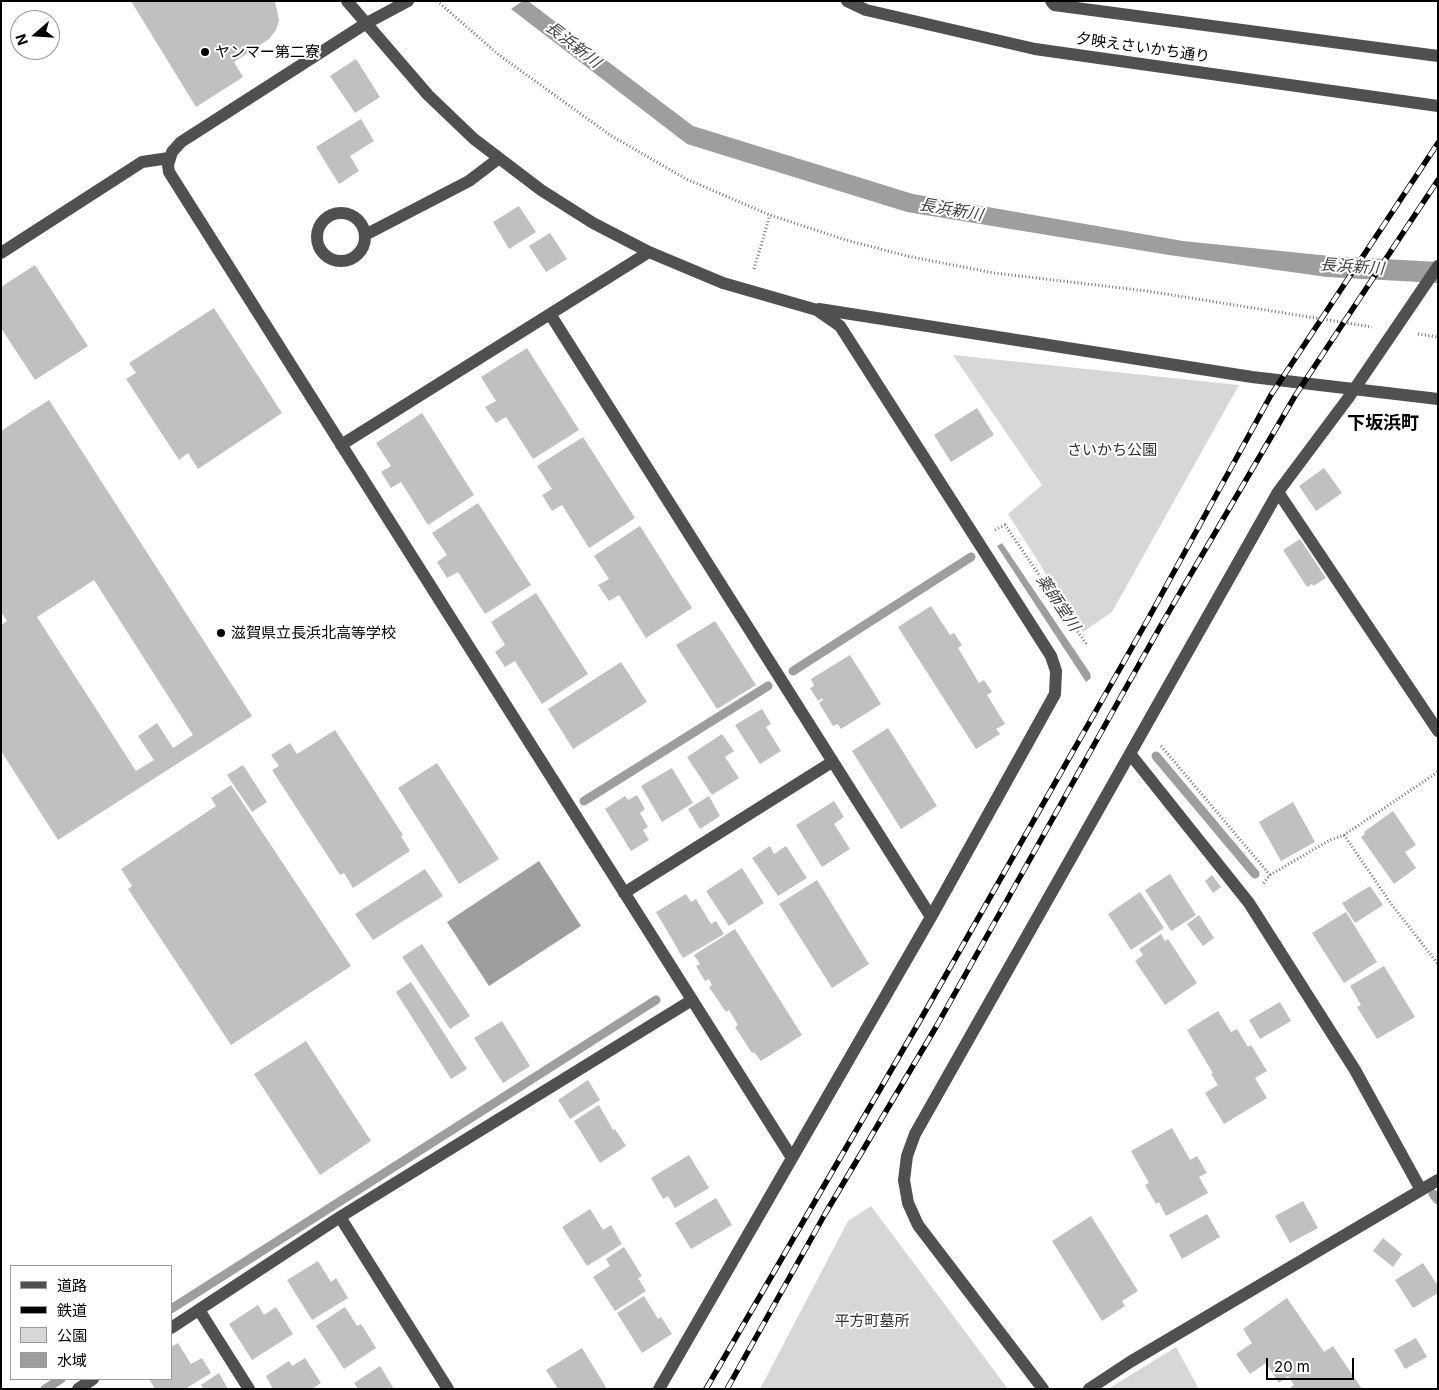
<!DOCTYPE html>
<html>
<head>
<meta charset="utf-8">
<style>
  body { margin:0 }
  #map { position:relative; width:1439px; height:1390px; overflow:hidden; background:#fff; font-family:Inter,"Noto Sans JP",sans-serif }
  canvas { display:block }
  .frame { position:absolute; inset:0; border:2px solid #000; pointer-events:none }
  .legend { position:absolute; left:10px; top:1265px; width:162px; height:115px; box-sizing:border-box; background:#fff; border:1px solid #999; margin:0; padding:6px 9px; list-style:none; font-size:15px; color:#000 }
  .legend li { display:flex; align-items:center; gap:10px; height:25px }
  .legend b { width:25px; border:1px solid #999 }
  .north { position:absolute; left:10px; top:10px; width:50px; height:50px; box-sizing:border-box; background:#fff; border:1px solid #999; border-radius:50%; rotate:251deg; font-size:14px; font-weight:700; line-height:20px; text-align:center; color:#000 }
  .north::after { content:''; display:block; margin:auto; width:18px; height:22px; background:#000; clip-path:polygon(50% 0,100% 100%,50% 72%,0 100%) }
  .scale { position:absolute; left:1266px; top:1358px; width:88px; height:22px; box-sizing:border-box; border:2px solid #000; border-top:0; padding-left:6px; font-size:15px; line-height:18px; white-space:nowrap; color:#000; -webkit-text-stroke:4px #fff; paint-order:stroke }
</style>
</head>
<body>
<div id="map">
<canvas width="1439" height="1390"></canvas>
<div class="frame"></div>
<ul class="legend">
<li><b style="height:6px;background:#505050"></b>道路</li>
<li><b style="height:6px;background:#000"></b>鉄道</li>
<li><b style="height:14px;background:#d7d7d7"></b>公園</li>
<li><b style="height:14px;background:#9e9e9e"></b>水域</li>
</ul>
<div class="north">N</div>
<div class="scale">20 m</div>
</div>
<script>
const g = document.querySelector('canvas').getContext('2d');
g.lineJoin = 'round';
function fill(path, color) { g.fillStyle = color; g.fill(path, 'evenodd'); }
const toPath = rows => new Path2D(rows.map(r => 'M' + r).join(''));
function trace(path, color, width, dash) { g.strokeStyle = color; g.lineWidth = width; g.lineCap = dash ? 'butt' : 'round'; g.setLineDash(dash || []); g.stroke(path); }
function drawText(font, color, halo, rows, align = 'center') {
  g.font = font + ' Inter,"Noto Sans JP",sans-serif'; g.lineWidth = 4; g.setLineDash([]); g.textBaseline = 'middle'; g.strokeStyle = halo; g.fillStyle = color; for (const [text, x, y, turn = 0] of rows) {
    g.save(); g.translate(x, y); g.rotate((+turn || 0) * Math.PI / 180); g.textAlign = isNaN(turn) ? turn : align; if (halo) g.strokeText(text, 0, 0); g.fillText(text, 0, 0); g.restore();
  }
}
fill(toPath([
  [953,355,1239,385,1112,612,1083,632,1008,514,1042,485],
  [871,1206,1008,1389,760,1389,848,1221],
  [1176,1347,1199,1389,1108,1389]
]), '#d7d7d7');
fill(toPath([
  [523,1,528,1,693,126,913,194,1183,241,1330,256,1438,262,1438,283,1327,277,1169,255,907,212,687,144,511,9],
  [1002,543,1090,673,1091,678,1086,682,997,546],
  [539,861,581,926,489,986,447,922]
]), '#9e9e9e');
trace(toPath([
  [793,671,971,557],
  [1156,756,1255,874],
  [584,801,768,686],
  [1433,1194,1438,1200],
  [171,1309,656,1000],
  [45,1389,61,1379]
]), '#9e9e9e', 9);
fill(toPath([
  [131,1,275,1,279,20,276,30,269,39,234,62,243,77,196,107],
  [356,59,380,97,355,113,330,76],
  [361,119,374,141,350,156,359,171,339,184,316,147],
  [519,206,536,232,509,249,493,222],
  [550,233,567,259,546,272,529,246],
  [35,265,88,346,35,380,1,328,1,287],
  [214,308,282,413,198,469,188,453,179,460,126,379,136,373,129,363],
  [527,348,579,430,533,459,506,417,496,423,485,407,496,401,481,377],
  [49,400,252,716,58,840,1,751,1,625,7,621,1,612,1,431],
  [94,580,193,735,173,748,157,723,138,736,154,760,136,771,37,617],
  [977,408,994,435,951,462,934,435],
  [422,413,474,495,428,525,401,482,391,488,381,472,391,466,376,443],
  [583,437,635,518,589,548,562,505,552,511,542,495,552,489,537,466],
  [1324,468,1342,493,1316,511,1299,486],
  [478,503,531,585,485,614,458,572,447,578,437,562,447,555,432,533],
  [640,526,692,608,646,638,619,595,609,601,598,585,609,579,594,556],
  [1300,539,1326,578,1313,586,1312,584,1307,587,1283,550],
  [536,593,588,674,542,704,515,661,505,667,495,652,505,645,491,622],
  [931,606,950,635,954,633,962,645,958,648,979,683,984,680,992,692,987,695,1005,724,996,729,1000,734,976,749,898,627],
  [715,621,756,685,717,709,676,645],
  [850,655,881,704,841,729,838,724,833,726,819,703,823,700,822,698,818,701,810,688,814,686,811,679],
  [621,662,647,702,573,749,548,709],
  [762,709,771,724,766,727,781,751,760,764,735,725],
  [888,728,937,806,901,829,852,751],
  [335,730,403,835,401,836,410,851,353,888,344,873,340,875,272,770,279,766,271,755,290,743,297,754],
  [722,734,734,751,725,757,739,778,712,795,687,757],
  [437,763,499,859,459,884,398,788],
  [243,765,267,802,252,812,227,775],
  [672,768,693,803,662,822,641,786],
  [231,785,351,966,231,1045,128,889,132,886,121,869,216,806,211,798],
  [637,795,645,809,640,813,648,827,643,830,649,840,631,851,605,809,625,796,628,800],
  [709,796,720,816,700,829,688,809],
  [834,801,844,817,834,824,850,849,822,867,796,825],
  [1293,802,1315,842,1281,861,1259,822],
  [1393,811,1416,845,1405,852,1416,868,1394,884,1361,837,1365,834,1364,832],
  [770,846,774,854,786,846,807,878,778,896,752,858],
  [742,868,764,903,729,926,706,891],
  [425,869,443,896,373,940,355,914],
  [1170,874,1196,915,1171,931,1145,890],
  [1212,875,1221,887,1213,893,1205,881],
  [817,880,869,964,832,988,779,904],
  [1370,886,1383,905,1355,923,1342,903],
  [1140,892,1164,928,1131,950,1108,914],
  [686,894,691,902,696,899,711,924,716,921,724,934,683,958,656,912],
  [1346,912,1377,962,1344,983,1312,933],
  [1199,915,1214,938,1203,946,1187,924],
  [735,929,802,1035,761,1061,754,1052,752,1053,735,1027,738,1025,729,1010,726,1012,709,987,712,985,709,979,705,981,696,966,700,964,694,955],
  [1161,934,1165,941,1168,939,1197,983,1165,1005,1135,961,1143,955,1139,949],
  [422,944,470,1016,450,1029,402,957],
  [1384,966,1415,1017,1377,1039,1357,1007,1361,1005,1350,986],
  [411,982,467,1069,451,1079,396,992],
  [1280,1002,1291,1021,1260,1039,1249,1020],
  [1218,1011,1231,1032,1237,1029,1248,1047,1251,1045,1267,1071,1255,1078,1267,1098,1224,1124,1205,1093,1218,1085,1211,1074,1213,1073,1187,1030],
  [502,1021,530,1066,503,1083,474,1038],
  [306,1041,371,1141,320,1175,254,1074],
  [588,1080,600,1100,570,1119,558,1100],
  [599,1105,613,1130,615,1129,626,1146,600,1163,574,1121],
  [1172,1128,1190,1160,1197,1156,1207,1173,1199,1177,1208,1193,1166,1216,1159,1202,1156,1204,1145,1185,1149,1183,1131,1151],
  [689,1155,709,1188,675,1208,668,1196,663,1199,651,1178],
  [716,1198,732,1225,691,1249,675,1223],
  [1303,1201,1318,1228,1290,1243,1275,1216],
  [590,1209,603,1230,611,1225,622,1244,587,1266,562,1227],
  [1207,1214,1220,1237,1182,1259,1169,1235],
  [1091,1216,1138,1291,1122,1301,1125,1306,1102,1321,1052,1241],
  [1383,1238,1402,1254,1393,1267,1373,1251],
  [624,1247,642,1276,638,1278,646,1291,615,1311,593,1277,610,1266,606,1259],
  [318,1261,331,1282,336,1278,348,1298,312,1320,287,1280],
  [1423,1263,1438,1286,1438,1293,1413,1308,1395,1280],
  [644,1296,658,1319,661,1317,672,1334,642,1353,617,1313],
  [1287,1298,1324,1352,1333,1346,1362,1389,1289,1389,1294,1385,1288,1376,1279,1383,1266,1363,1250,1374,1236,1354,1252,1343,1243,1329],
  [258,1305,264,1315,276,1307,293,1334,252,1360,229,1324],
  [345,1307,357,1326,361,1324,376,1348,344,1369,316,1326],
  [1416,1338,1427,1357,1405,1369,1394,1350],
  [178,1343,191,1364,202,1358,211,1373,185,1389,155,1389,149,1379,171,1379,171,1347],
  [582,1348,607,1389,558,1389,546,1370],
  [305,1358,321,1383,312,1389,273,1389,266,1376,289,1361,292,1366],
  [380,1366,394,1389,358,1389,354,1383],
  [219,1373,228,1389,204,1389,201,1385]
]), '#c0c0c0');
trace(toPath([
  [437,1,499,55,610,135,686,179,770,215,846,240,907,256,994,273,1147,291,1372,327],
  [754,269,770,215],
  [1418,334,1438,337],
  [995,530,1005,525,1087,645],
  [1161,746,1270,875,1262,885],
  [1344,835,1392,905,1438,964],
  [1270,875,1330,840,1344,835,1438,772]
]), '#727272', 3, [1, 2.5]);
trace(toPath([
  [347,1,428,95,474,139,541,190,593,223,649,252,723,283,817,310,840,326,1051,656,1056,671,1055,694,931,917,659,1389],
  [408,1,365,24,181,142,172,152,168,165,169,172,792,1158],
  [847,1,866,10,1035,49,1438,106],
  [1051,1,1054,5,1438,56],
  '317 237a24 24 0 1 1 48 0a24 24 0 1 1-48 0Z',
  [365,235,469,181,498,159],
  [1,253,142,162,169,158],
  [819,309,1252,377,1438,399],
  [550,314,931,917],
  [341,445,649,252],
  [1278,492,1438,731],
  [1131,755,1249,903,1355,1070,1421,1190],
  [624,893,832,762],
  [340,1217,692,1000],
  [199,1310,249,1389],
  [171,1328,340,1217,448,1389],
  [78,1389,93,1379],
  [1043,1389,918,1225,908,1203,904,1180,907,1156,915,1134,1278,492,1349,397],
  [1089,1389,1130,1362,1438,1180]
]), '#505050', 12);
const rail = toPath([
  [706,1389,922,1017,1147,621,1271,395,1438,143],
  [727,1389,825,1214,936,1027,1160,627,1295,396,1438,180]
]);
trace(rail, '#000', 5.5);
trace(rail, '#fff', 4, [11]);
trace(toPath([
  [1349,397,1438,266]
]), '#505050', 12);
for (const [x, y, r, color] of [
  [205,52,5,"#000"],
  [221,633,5,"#000"]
]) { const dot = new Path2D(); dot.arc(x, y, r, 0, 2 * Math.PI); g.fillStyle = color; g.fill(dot); trace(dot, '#fff', 2); }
drawText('15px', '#000', '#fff', [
  ["夕映えさいかち通り",1143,48,8]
]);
drawText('15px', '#000', '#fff', [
  ["ヤンマー第二寮",215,52],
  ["滋賀県立長浜北高等学校",231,633]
], 'left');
drawText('15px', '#2e2e2e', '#fff', [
  ["さいかち公園",1112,450],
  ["平方町墓所",872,1321]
]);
drawText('italic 16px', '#3f3f3f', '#fff', [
  ["長浜新川",573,45,38],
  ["長浜新川",951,210,10],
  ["長浜新川",1352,267,4],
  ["薬師堂川",1058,603,56]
]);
drawText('bold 18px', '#000', '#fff', [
  ["下坂浜町",1383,424]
]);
</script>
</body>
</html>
